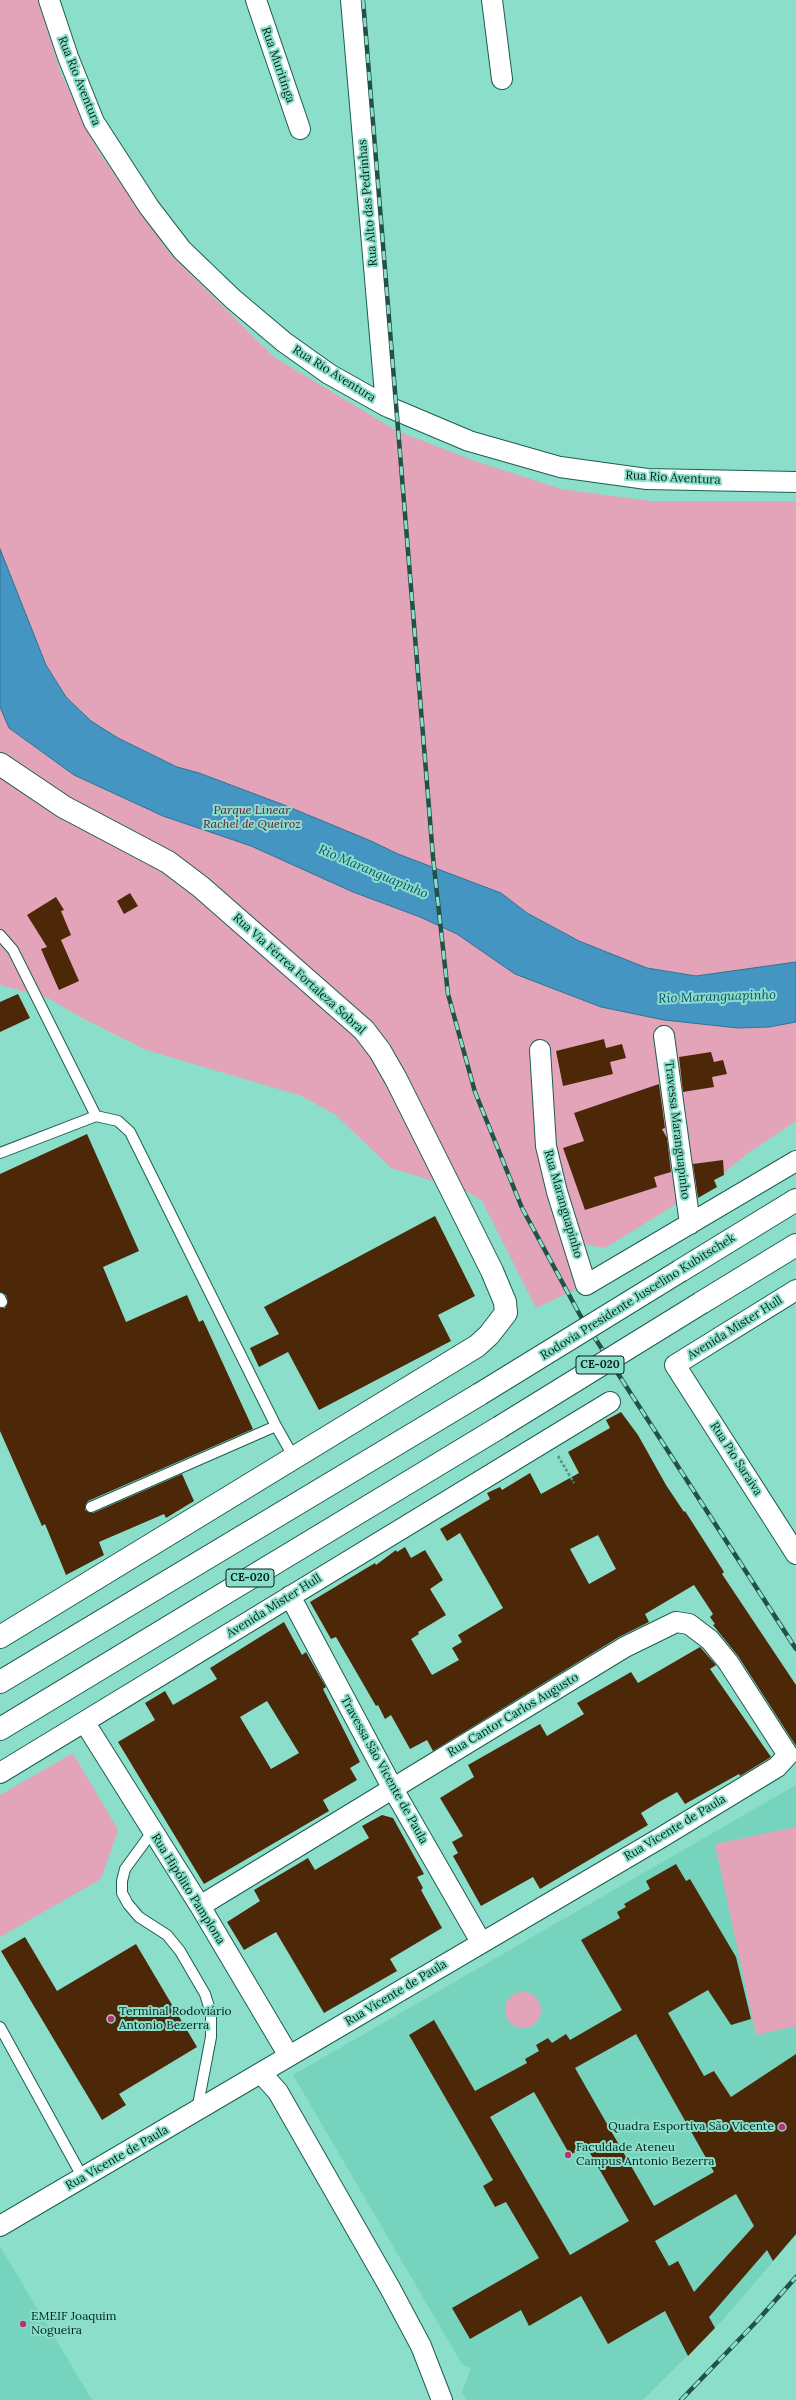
<!DOCTYPE html>
<html>
<head>
<meta charset="utf-8">
<style>
  body { margin:0 }
  canvas { display:block; background:#8bdec9 }
</style>
</head>
<body>
<canvas width="796" height="2400"></canvas>
<script>
const g = document.querySelector('canvas').getContext('2d');
g.lineJoin = 'round';
function fill(path, color) { g.fillStyle = color; g.fill(path, 'evenodd'); }
const toPath = rows => new Path2D(rows.map(r => 'M' + r).join(''));
function trace(path, color, width, dash) { g.strokeStyle = color; g.lineWidth = width; g.lineCap = dash ? 'butt' : 'round'; g.setLineDash(dash || []); g.stroke(path); }
function drawText(font, color, halo, rows, align = 'center') {
  g.font = font + ' Lora,serif'; g.lineWidth = 4; g.setLineDash([]); g.textBaseline = 'middle'; g.strokeStyle = halo; g.fillStyle = color; for (const [text, x, y, turn = 0] of rows) {
    g.save(); g.translate(x, y); g.rotate((+turn || 0) * Math.PI / 180); g.textAlign = isNaN(turn) ? turn : align; if (halo) g.strokeText(text, 0, 0); g.fillText(text, 0, 0); g.restore();
  }
}
fill(toPath([
  [796,1785,796,2235,718,2325,643,2400,467,2400,462,2392,471,2368,462,2364,293,2075],
  [0,2248,1,2248,92,2400,0,2400]
]), '#76d3bd');
fill(toPath([
  [0,0,38,0,61,74,99,152,170,254,274,357,397,431,475,461,561,489,650,501,796,501,796,962,696,976,647,968,579,941,539,920,579,962,796,990,796,1121,747,1154,715,1180,605,1248,566,1241,581,1287,536,1308,482,1201,468,1192,391,1168,336,1115,302,1096,146,1050,82,1018,48,998,0,985],
  [73,1753,118,1830,101,1879,0,1937,0,1795],
  [796,1827,796,2026,756,2035,715,1844],
  '505 2010a18 18 0 1 1 36 0a18 18 0 1 1-36 0Z'
]), '#e3a4ba');
const water = toPath([
  [0,549,46,665,66,697,91,721,118,738,177,767,199,773,284,805,371,841,398,854,501,893,527,913,579,941,647,968,696,976,796,962,796,1022,769,1027,738,1028,664,1020,601,1007,515,974,457,934,420,917,353,892,251,846,163,816,74,775,9,728,0,707,0,549]
]);
fill(water, '#4595c2');
trace(water, '#307390', 1);
fill(toPath([
  [130,893,138,906,124,914,117,901],
  [56,897,64,910,61,911,71,935,61,940,79,981,59,990,41,949,47,947,27,915],
  [18,994,30,1018,0,1032,0,1002],
  [604,1039,606,1048,622,1044,626,1058,610,1062,613,1074,563,1086,556,1051],
  [711,1052,714,1062,723,1060,727,1074,712,1077,714,1087,683,1092,679,1057],
  [659,1084,665,1128,662,1129,667,1138,671,1172,654,1177,657,1187,585,1210,563,1148,584,1141,574,1113],
  [87,1134,139,1251,103,1267,126,1322,187,1295,199,1322,203,1320,253,1429,88,1501,85,1506,85,1510,93,1513,182,1474,194,1501,166,1518,164,1514,99,1542,104,1555,66,1575,45,1524,42,1526,0,1431,0,1308,5,1308,8,1302,6,1295,0,1292,0,1174],
  [723,1160,724,1175,714,1180,717,1187,698,1198,693,1164],
  [435,1216,475,1296,438,1315,451,1341,319,1410,288,1352,259,1367,250,1348,279,1334,264,1307],
  [621,1412,638,1435,666,1485,684,1512,685,1511,724,1572,722,1574,796,1685,796,1746,738,1656,713,1625,715,1624,710,1617,713,1614,694,1585,645,1614,649,1622,619,1637,433,1751,427,1740,410,1749,391,1715,385,1719,378,1705,376,1706,336,1637,331,1639,310,1602,375,1563,376,1565,396,1550,397,1552,405,1547,411,1558,425,1550,443,1580,430,1589,446,1615,418,1632,419,1634,411,1639,432,1675,459,1660,452,1648,462,1642,458,1635,503,1608,460,1533,447,1541,440,1529,490,1499,487,1493,500,1487,502,1490,530,1473,541,1494,579,1473,568,1452,610,1428,606,1420],
  [598,1535,616,1569,589,1584,570,1549],
  [284,1622,302,1655,306,1652,319,1675,326,1687,323,1689,360,1762,350,1768,357,1780,323,1800,329,1811,204,1884,118,1742,155,1720,145,1703,165,1691,173,1705,217,1679,210,1668],
  [267,1701,299,1753,271,1769,240,1717],
  [700,1647,716,1665,710,1669,771,1757,740,1776,739,1774,685,1804,677,1792,659,1802,641,1813,648,1825,540,1889,533,1877,481,1906,453,1856,458,1853,452,1842,463,1836,440,1798,474,1777,468,1765,540,1724,547,1736,584,1714,577,1703,631,1672,638,1683],
  [382,1815,393,1818,424,1874,417,1877,423,1888,421,1890,442,1928,390,1959,397,1971,324,2013,276,1932,244,1950,227,1922,260,1901,254,1890,308,1858,315,1870,369,1838,362,1826],
  [676,1864,686,1881,690,1879,736,1957,751,2019,731,2025,708,1990,668,2013,704,2076,714,2071,731,2097,796,2054,796,2234,773,2261,767,2250,709,2317,715,2328,688,2356,665,2311,608,2344,581,2296,529,2326,521,2310,470,2339,452,2308,539,2258,506,2202,495,2207,483,2186,493,2180,409,2035,434,2020,475,2091,527,2063,525,2059,539,2051,536,2045,548,2038,552,2043,566,2034,570,2040,622,2010,581,1940,620,1918,617,1912,626,1907,624,1904,650,1889,646,1881],
  [636,2034,714,2172,654,2206,575,2068],
  [534,2092,570,2155,586,2146,629,2221,570,2255,490,2117],
  [736,2194,754,2226,694,2292,678,2261,669,2266,655,2241],
  [25,1937,57,1991,136,1944,197,2047,119,2094,126,2105,102,2120,1,1951]
]), '#4d2808');
const lane = toPath([
  [0,935,13,950,96,1116,118,1121,130,1132,276,1426,293,1456],
  [0,1153,96,1116],
  [0,1298,2,1302],
  [91,1507,276,1426],
  [152,1832,125,1869,122,1881,122,1893,128,1904,139,1917,167,1935,180,1951,205,1994,211,2013,211,2037,197,2110],
  [0,2027,83,2178]
]);
const street = toPath([
  [49,0,68,57,94,122,149,207,182,250,233,299,284,342,329,374,386,406,469,441,560,467,647,479,796,482],
  [256,0,300,129],
  [351,0,386,406],
  [492,0,502,79],
  [664,1036,690,1224],
  [540,1050,546,1146,557,1192,586,1285,796,1161],
  [796,1290,675,1365,796,1554],
  [290,1596,393,1789,481,1942],
  [85,1723,200,1906,289,2056],
  [0,1773,610,1402],
  [261,2073,278,2092,390,2288,421,2346,442,2400],
  [0,2226,662,1837,777,1767,788,1755,728,1662,710,1640,689,1624,676,1622,625,1647,200,1906]
]);
const secondary = toPath([
  [0,764,64,807,168,862,201,887,364,1030,380,1051,396,1079,492,1271,505,1302,506,1313,489,1335,477,1346,0,1637]
]);
const highway = toPath([
  [680,1271,796,1200],
  [701,1303,796,1245],
  [0,1682,480,1394],
  [0,1729,500,1427]
]);
trace(lane, '#1c5e51', 12);
trace(street, '#1c5e51', 22);
trace(secondary, '#1c5e51', 24);
trace(highway, '#1c5e51', 24);
trace(toPath([
  [558,1456,574,1483]
]), '#539383', 2.5, [3, 2]);
trace(lane, '#fff', 10);
trace(street, '#fff', 20);
trace(secondary, '#fff', 22);
trace(highway, '#fff', 22);
const rail = toPath([
  [363,0,433,857,448,994,475,1092,522,1208,580,1315,796,1649],
  [681,2400,757,2321,796,2277]
]);
trace(rail, '#225147', 4.5);
trace(rail, '#8bdec9', 3, [9]);
const highwayBridge = toPath([
  [480,1394,680,1271],
  [500,1427,701,1303]
]);
trace(highwayBridge, '#1c5e51', 24, []);
trace(highwayBridge, '#fff', 22);
for (const [x, y, r, color] of [
  [111,2019,4,"#b93172"],
  [782,2127,4,"#b93172"],
  [568,2155,4,"#b93172"],
  [23,2324,4,"#b93172"]
]) { const dot = new Path2D(); dot.arc(x, y, r, 0, 2 * Math.PI); g.fillStyle = color; g.fill(dot); trace(dot, '#8bdec9', 1.5); }
for (const [x, y, w] of [
  [600,1365,48],
  [250,1578,48]
]) { const box = new Path2D(); box.roundRect(x - w / 2, y - 9, w, 18, 3); g.fillStyle = '#8bdec9'; g.fill(box); trace(box, '#00231c', 1); }
drawText('bold 11px', '#00231c', null, [
  ["CE-020",600,1365],
  ["CE-020",250,1578]
]);
drawText('12px', '#00231c', '#8bdec9', [
  ["Rua Muritinga",278,65,71],
  ["Rua Rio Aventura",79,81,68],
  ["Rua Alto das Pedrinhas",368,203,-95],
  ["Rua Rio Aventura",334,374,32],
  ["Rua Rio Aventura",673,478,3],
  ["Rua Via Férrea Fortaleza Sobral",299,974,42],
  ["Travessa Maranguapinho",677,1130,83],
  ["Rua Maranguapinho",563,1204,74],
  ["Rodovia Presidente Juscelino Kubitschek",638,1297,-32],
  ["Avenida Mister Hull",735,1328,-32],
  ["Rua Pio Saraiva",736,1459,57],
  ["Avenida Mister Hull",274,1606,-32],
  ["Rua Cantor Carlos Augusto",513,1715,-31],
  ["Travessa São Vicente de Paula",384,1770,61],
  ["Rua Vicente de Paula",675,1828,-31],
  ["Rua Hipólito Pamplona",188,1889,58],
  ["Rua Vicente de Paula",396,1993,-31],
  ["Rua Vicente de Paula",117,2158,-30]
]);
drawText('italic 12px', '#6b0c3d', '#8bdec9', [
  ["Parque Linear",252,811],
  ["Rachel de Queiroz",252,825]
]);
drawText('12px', '#00231c', '#8bdec9', [
  ["Terminal Rodoviário",119,2012],
  ["Antonio Bezerra",119,2026],
  ["Quadra Esportiva São Vicente",774,2127,"right"],
  ["Faculdade Ateneu",576,2148],
  ["Campus Antonio Bezerra",576,2162],
  ["EMEIF Joaquim",31,2317],
  ["Nogueira",31,2331]
], 'left');
drawText('italic 13px', '#0c4d6c', '#8bdec9', [
  ["Rio Maranguapinho",373,872,23],
  ["Rio Maranguapinho",717,997,-2]
]);
</script>
</body>
</html>
